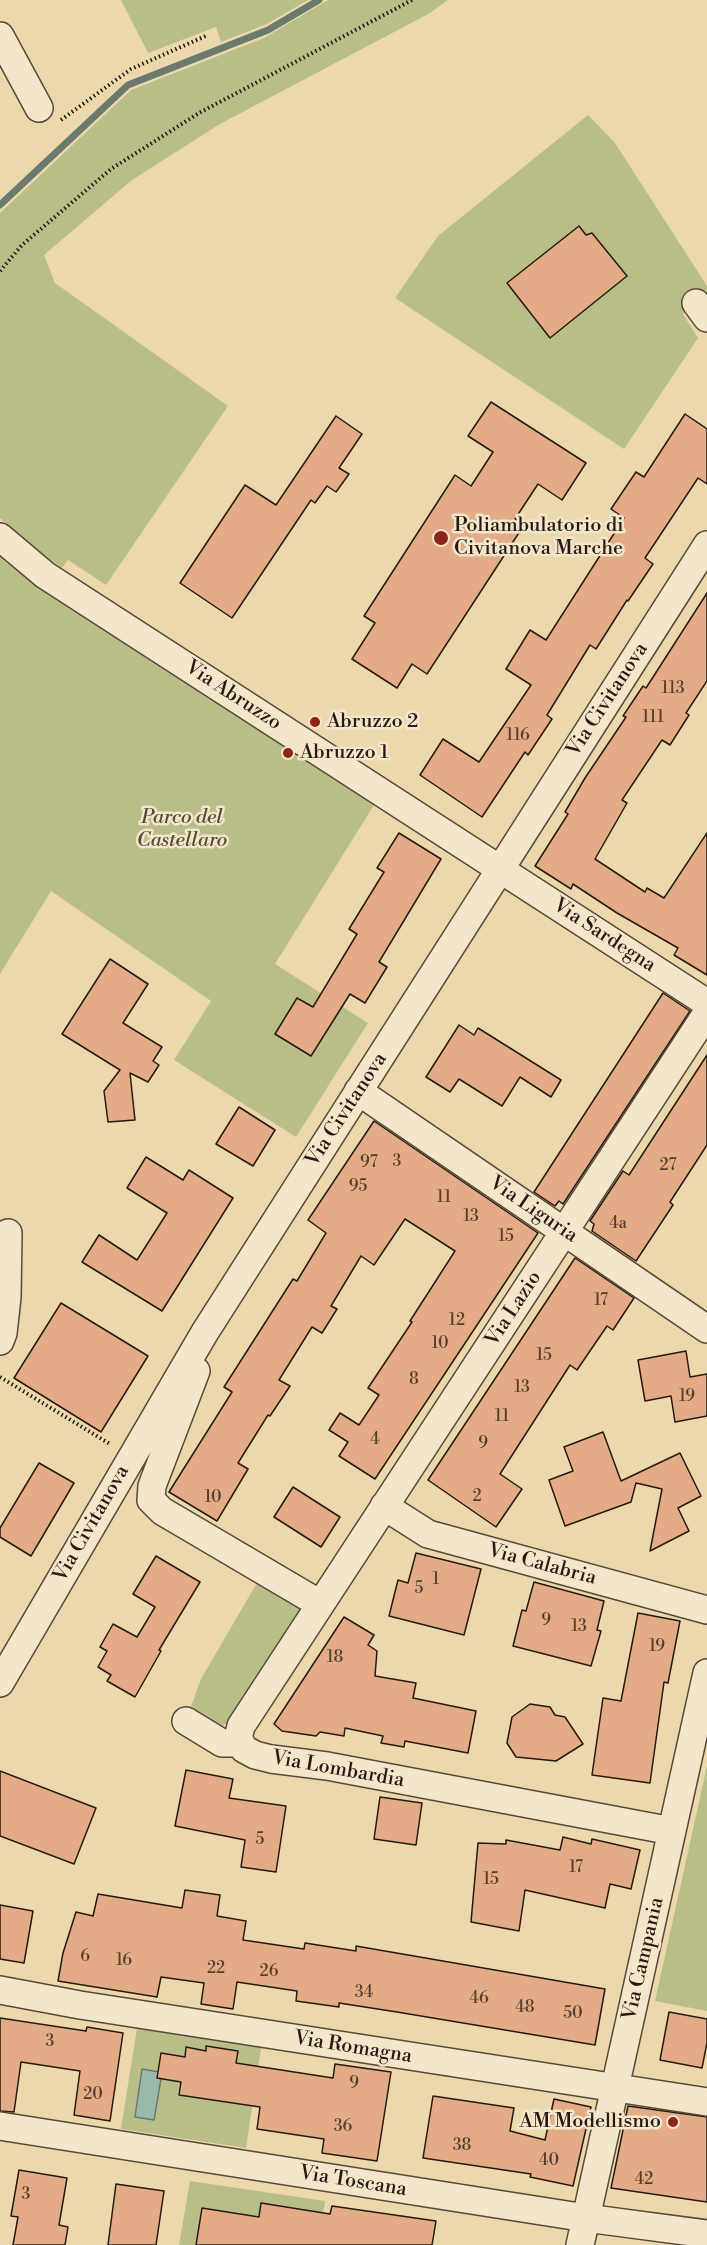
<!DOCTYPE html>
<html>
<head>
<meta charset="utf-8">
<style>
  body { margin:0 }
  canvas { display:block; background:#ecd8ad }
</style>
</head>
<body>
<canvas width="707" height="2245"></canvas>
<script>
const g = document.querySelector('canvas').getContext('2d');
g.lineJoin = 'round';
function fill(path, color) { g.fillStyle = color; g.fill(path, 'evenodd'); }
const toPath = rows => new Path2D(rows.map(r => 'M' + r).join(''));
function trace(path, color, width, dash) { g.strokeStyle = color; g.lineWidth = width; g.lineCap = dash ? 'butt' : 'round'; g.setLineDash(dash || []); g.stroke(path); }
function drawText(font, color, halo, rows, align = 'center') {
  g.font = font + ' "Libre Bodoni",serif'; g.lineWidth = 5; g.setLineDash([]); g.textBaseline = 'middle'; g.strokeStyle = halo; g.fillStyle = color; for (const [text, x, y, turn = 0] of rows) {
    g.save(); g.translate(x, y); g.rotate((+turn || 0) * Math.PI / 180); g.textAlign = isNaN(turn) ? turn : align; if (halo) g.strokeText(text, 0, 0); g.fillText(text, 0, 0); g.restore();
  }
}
fill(toPath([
  [121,0,308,0,267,24,221,42,216,27,148,53],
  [328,0,448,0,430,13,220,124,132,180,44,255,55,283,228,406,106,585,68,560,62,568,26,542,0,518,0,213,131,90,264,38],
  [588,115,615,143,707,286,707,295,683,314,698,338,624,449,395,298,438,236],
  [578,227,586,235,593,233,627,276,550,337,507,283],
  [0,557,31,582,374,805,275,964,368,1023,296,1137,174,1060,211,1001,51,891,0,974],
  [297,998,334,1020,311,1056,275,1034],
  [258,1581,304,1607,232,1719,218,1729,189,1712,201,1679],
  [707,1766,707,2011,655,2001],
  [137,2028,261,2048,246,2148,121,2129],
  [207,2046,238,2051,230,2103,179,2095,186,2048,206,2051],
  [162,2053,179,2056,175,2081,161,2079,154,2120,142,2069,159,2072],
  [190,2181,325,2201,318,2245,297,2245,303,2209,261,2203,257,2226,244,2214,203,2208,196,2245,179,2245]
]), '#b9be89');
const water = toPath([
  [142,2069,159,2072,158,2078,161,2079,154,2120,135,2117,142,2069]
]);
fill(water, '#99baab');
trace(water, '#6b7a6d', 1.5);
trace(toPath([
  [0,205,128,85,268,30,319,0]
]), '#6b7a6d', 7);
const building = toPath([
  [579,226,586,235,592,233,627,276,550,338,507,283,579,226],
  [491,402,586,463,562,500,538,484,515,519,524,525,427,674,412,664,397,688,352,659,375,623,364,616,455,475,471,486,493,452,468,436,491,402],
  [685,414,707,429,707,484,698,478,645,558,653,564,628,601,627,600,596,649,590,645,547,715,552,719,528,755,525,752,482,817,420,775,443,739,479,762,531,685,506,669,530,630,546,640,624,518,611,509,636,472,644,477,685,414],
  [336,416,362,434,339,468,349,474,336,492,327,486,315,503,311,500,232,618,180,583,245,485,276,505,336,416],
  [707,593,707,681,686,713,689,715,670,745,662,740,622,800,627,803,595,859,645,892,647,888,664,898,707,833,707,975,674,955,678,948,617,913,573,884,571,889,535,866,568,814,565,812,585,778,626,717,623,716,643,686,646,688,707,593],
  [399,833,441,859,379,962,387,967,365,1003,350,994,311,1056,275,1034,297,998,313,1007,357,934,349,929,384,872,377,868,399,833],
  [110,959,148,984,123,1023,162,1047,153,1061,159,1065,148,1082,130,1073,135,1120,108,1122,104,1091,120,1070,62,1034,110,959],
  [663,993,690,1011,563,1204,559,1201,555,1206,534,1192,663,993],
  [459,1025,474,1035,478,1028,561,1080,551,1097,520,1077,502,1106,459,1079,450,1092,426,1077,459,1025],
  [707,1055,707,1145,670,1202,673,1205,636,1261,592,1231,594,1224,590,1221,623,1171,629,1175,707,1055],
  [239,1107,275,1130,253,1166,216,1144,239,1107],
  [374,1121,538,1233,375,1479,339,1456,348,1442,329,1430,340,1413,359,1425,379,1395,368,1388,412,1322,410,1321,455,1251,405,1219,374,1265,361,1256,331,1306,337,1309,322,1333,312,1327,279,1380,290,1386,270,1416,268,1415,238,1463,248,1469,217,1521,169,1492,232,1392,224,1387,293,1279,297,1281,326,1233,308,1220,374,1121],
  [146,1157,183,1180,189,1170,233,1198,162,1311,82,1262,99,1235,137,1260,167,1213,127,1188,146,1157],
  [575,1258,634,1298,613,1330,607,1326,577,1370,570,1365,500,1474,522,1489,496,1527,428,1480,575,1258],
  [61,1303,148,1356,101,1432,14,1378,61,1303],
  [686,1351,690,1377,707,1374,707,1416,675,1422,671,1396,645,1401,638,1360,686,1351],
  [603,1432,621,1481,680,1453,701,1496,678,1508,689,1531,650,1551,662,1489,636,1483,631,1502,565,1526,549,1480,573,1471,564,1447,603,1432],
  [39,1463,74,1483,31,1556,0,1537,0,1528,39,1463],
  [293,1487,340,1517,321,1547,274,1517,293,1487],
  [416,1553,481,1569,464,1635,389,1616,398,1580,408,1583,416,1553],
  [156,1556,200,1582,159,1650,161,1651,135,1697,107,1681,111,1675,98,1667,107,1651,100,1647,113,1624,137,1637,155,1607,133,1594,156,1556],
  [534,1582,604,1601,597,1630,601,1631,591,1666,513,1646,522,1610,526,1611,534,1582],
  [638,1613,680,1621,668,1683,664,1682,650,1783,592,1775,603,1698,621,1701,638,1613],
  [344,1617,374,1635,368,1645,377,1651,375,1676,416,1683,413,1698,476,1711,468,1753,405,1741,404,1747,381,1743,383,1736,345,1728,344,1736,320,1732,316,1736,282,1731,274,1724,344,1617],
  [530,1704,550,1707,555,1715,565,1717,583,1744,556,1761,516,1757,507,1743,512,1717,530,1704],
  [186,1770,233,1779,229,1798,286,1806,276,1872,241,1867,245,1840,175,1826,186,1770],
  [0,1771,96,1808,74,1864,0,1836,0,1771],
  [380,1797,422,1803,416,1845,374,1839,380,1797],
  [563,1837,591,1844,592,1839,640,1850,631,1889,610,1884,605,1908,525,1890,519,1931,471,1922,478,1843,506,1844,506,1840,560,1850,563,1837],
  [185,1890,220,1895,217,1916,246,1921,243,1940,304,1949,305,1943,356,1951,356,1946,605,1989,595,2045,397,2012,339,2003,339,2007,296,2001,297,1991,237,1982,233,2009,201,2004,204,1983,161,1977,157,1997,58,1981,63,1953,76,1912,93,1916,98,1894,182,1908,185,1890],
  [0,1905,33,1911,24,1963,0,1959,0,1905],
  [669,2012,707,2019,707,2043,702,2068,660,2060,669,2012],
  [0,2018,86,2031,87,2027,123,2033,110,2121,74,2115,80,2071,21,2062,14,2112,0,2111,0,2018],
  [206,2046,238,2051,236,2063,333,2078,335,2064,391,2072,377,2161,322,2153,324,2139,257,2129,260,2107,179,2095,181,2082,157,2078,161,2053,185,2057,186,2047,206,2051,206,2046],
  [433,2096,514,2108,510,2131,545,2140,554,2099,591,2107,573,2186,530,2177,531,2174,423,2158,433,2096],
  [628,2106,707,2117,707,2202,611,2188,628,2106],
  [19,2170,67,2178,59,2225,68,2227,65,2245,13,2245,18,2217,11,2216,19,2170],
  [116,2184,164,2191,156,2245,108,2245,116,2184],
  [261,2203,330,2214,332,2206,436,2221,432,2245,196,2245,202,2208,259,2217,261,2203]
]);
fill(building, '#e3ac86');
trace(building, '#271a11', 1.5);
const minor = toPath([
  [0,36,39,108],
  [696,303,707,318],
  [0,537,45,575,707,1003],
  [358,1091,707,1329],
  [0,1341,3,1333,7,1297,8,1233],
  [196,1371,152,1486,151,1500,162,1511,320,1604],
  [384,1506,428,1534,707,1610],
  [0,1683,205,1332,707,545],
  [186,1721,222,1743,240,1743],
  [672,1831,327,1766,271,1759,255,1755,244,1749,238,1738,241,1726,707,1013],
  [0,1990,80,2005,707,2102],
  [0,2126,586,2218,707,2234],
  [580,2245,707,1673]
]);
trace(minor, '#584a38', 30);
trace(toPath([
  [61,120,131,69,208,35],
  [0,271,22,245,111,169,199,113,412,0],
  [0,1377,110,1444]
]), '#271a11', 4, [1.5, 3]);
trace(minor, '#f3e6ca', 27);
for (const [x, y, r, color] of [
  [441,538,8,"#8f2418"],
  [315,722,6,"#8f2418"],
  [288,753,6,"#8f2418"],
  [673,2122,6,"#8f2418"]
]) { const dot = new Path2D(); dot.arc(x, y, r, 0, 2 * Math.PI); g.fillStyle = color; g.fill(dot); trace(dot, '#f3e6ca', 2); }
drawText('16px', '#563e2e', null, [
  ["113",673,689],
  ["111",653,718],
  ["116",518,736],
  ["3",397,1162],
  ["97",369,1163],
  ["27",668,1166],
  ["95",358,1187],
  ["11",444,1198],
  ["13",471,1217],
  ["4a",618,1224],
  ["15",506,1237],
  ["17",601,1301],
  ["12",457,1321],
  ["10",440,1344],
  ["15",544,1356],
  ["8",414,1380],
  ["13",522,1388],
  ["19",687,1397],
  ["11",502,1417],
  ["4",375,1440],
  ["9",483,1444],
  ["2",477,1497],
  ["10",213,1498],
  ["1",436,1580],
  ["5",419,1589],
  ["9",546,1621],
  ["13",579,1627],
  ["19",657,1647],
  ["18",335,1658],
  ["5",260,1840],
  ["17",576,1868],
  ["15",491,1880],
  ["6",85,1957],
  ["16",124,1961],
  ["22",216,1969],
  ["26",269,1972],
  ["34",364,1993],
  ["46",479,1999],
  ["48",525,2008],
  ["50",573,2014],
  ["3",50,2042],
  ["9",354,2084],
  ["20",93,2095],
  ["36",343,2127],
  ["38",462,2146],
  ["40",549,2161],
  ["42",644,2180],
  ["3",26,2195]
]);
drawText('20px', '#271a11', '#f3e6ca', [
  ["Poliambulatorio di",454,526],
  ["Civitanova Marche",454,549],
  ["Abruzzo 2",327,722],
  ["Abruzzo 1",300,753],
  ["AM Modellismo",661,2122,"right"]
], 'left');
drawText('20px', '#271a11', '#f3e6ca', [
  ["Via Abruzzo",233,696,33],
  ["Via Civitanova",608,700,-57],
  ["Via Sardegna",604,936,33],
  ["Via Civitanova",347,1110,-57],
  ["Via Liguria",533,1210,34],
  ["Via Lazio",514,1309,-57],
  ["Via Civitanova",92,1524,-60],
  ["Via Calabria",542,1565,15],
  ["Via Lombardia",338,1770,10],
  ["Via Campania",644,1959,-77],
  ["Via Romagna",353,2048,9],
  ["Via Toscana",353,2182,9]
]);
drawText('italic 20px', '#534b35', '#f3e6ca', [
  ["Parco del",182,818],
  ["Castellaro",182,841]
]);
</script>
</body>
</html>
